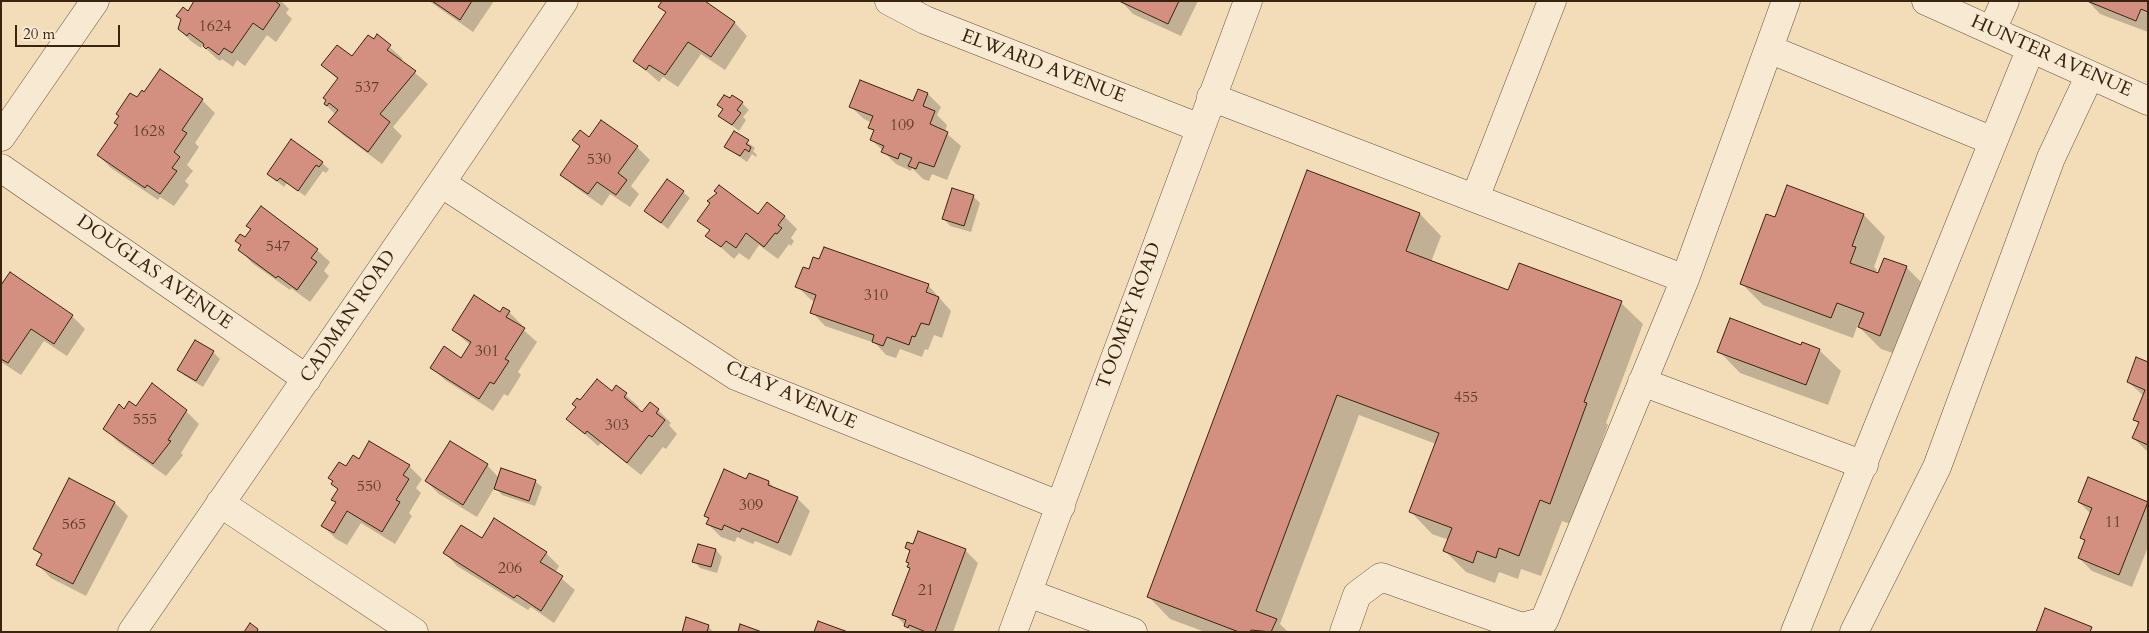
<!DOCTYPE html>
<html>
<head>
<meta charset="utf-8">
<style>
  body { margin:0 }
  #map { position:relative; width:2149px; height:633px; overflow:hidden; background:#f3ddb9; font-family:Cardo,serif }
  canvas { display:block }
  .frame { position:absolute; inset:0; border:2px solid #392410; pointer-events:none }
  .scale { position:absolute; left:15px; top:25px; width:105px; height:22px; box-sizing:border-box; border:2px solid #392410; border-top:0; padding-left:6px; font-size:15px; line-height:18px; white-space:nowrap; color:#392410; -webkit-text-stroke:4px #f7e9d2; paint-order:stroke }
</style>
</head>
<body>
<div id="map">
<canvas width="2149" height="633"></canvas>
<div class="frame"></div>
<div class="scale">20 m</div>
</div>
<script>
const g = document.querySelector('canvas').getContext('2d');
g.lineJoin = 'round';
function fill(path, color) { g.fillStyle = color; g.fill(path, 'evenodd'); }
const toPath = rows => new Path2D(rows.map(r => 'M' + r).join(''));
function trace(path, color, width, dash) { g.strokeStyle = color; g.lineWidth = width; g.lineCap = dash ? 'butt' : 'round'; g.setLineDash(dash || []); g.stroke(path); }
function drawText(font, color, halo, rows, align = 'center') {
  g.font = font + ' Cardo,serif'; g.lineWidth = 4; g.setLineDash([]); g.textBaseline = 'middle'; g.strokeStyle = halo; g.fillStyle = color; for (const [text, x, y, turn = 0] of rows) {
    g.save(); g.translate(x, y); g.rotate((+turn || 0) * Math.PI / 180); g.textAlign = isNaN(turn) ? turn : align; if (halo) g.strokeText(text, 0, 0); g.fillText(text, 0, 0); g.restore();
  }
}
fill(toPath([
  [196,1,281,1,289,9,286,13,292,19,276,42,267,35,245,66,237,60,233,67,222,59,220,61,217,59,202,45,201,48,192,42,179,29],
  [429,1,494,1,473,32],
  [702,1,735,23,747,36,725,70,701,54,678,87,663,77,659,82,634,60,666,13,660,6],
  [1121,1,1198,1,1181,36,1133,14],
  [2088,1,2148,1,2148,32,2100,14],
  [377,36,403,59,401,61,428,84,393,127,402,136,382,164,343,135,330,122,336,115,325,104,338,80,323,65,352,58],
  [160,71,202,100,215,113,195,143,199,147,187,165,193,171,185,181,189,185,174,206,160,197,158,200,111,168,98,155,137,99,144,94],
  [919,90,928,94,941,107,937,115,947,125,945,132,961,146,947,180,932,174,929,181,923,179,912,168,911,171,896,164,872,140,875,132,870,127,872,123,864,119,851,107,914,103],
  [742,103,749,110,743,117,746,120,739,131,720,116,724,111,719,105],
  [735,133,755,148,753,151,757,155,756,157,752,154,747,162,726,147],
  [590,138,637,147,650,160,631,186,639,194,630,207,610,194,602,206,575,187,562,174,581,147,574,140],
  [322,163,329,169,326,173,323,171,305,196,287,183,284,187,268,174],
  [1308,172,1420,214,1441,236,1431,262,1509,292,1621,303,1643,324,1606,423,1608,425,1571,524,1562,521,1541,576,1521,569,1518,579,1499,572,1495,583,1466,572,1445,551,1449,540,1432,534,1411,512,1436,444,1359,415,1280,624,1288,632,1205,632,1170,619,1149,597],
  [1787,187,1864,215,1885,237,1874,267,1877,270,1875,274,1906,267,1928,289,1902,356,1881,349,1859,327,1861,324,1858,324,1853,338,1763,305,1742,284,1776,219],
  [683,192,690,198,668,229,646,211],
  [973,196,980,203,971,232,950,226,944,219],
  [758,216,784,216,797,229,791,238,794,241,791,246,789,244,778,259,759,245,749,260,739,253,734,259,707,235,710,231,699,220],
  [245,238,317,250,330,262,324,271,329,276,310,302,291,288,290,290,252,263,240,250,242,247,237,241],
  [10,274,72,316,85,329,67,356,44,341,21,375,1,362,1,287],
  [928,285,951,311,942,338,934,335,928,350,925,349,922,357,900,349,896,358,886,355,875,343,825,326,812,312,815,302,810,299,797,286],
  [509,312,522,325,520,327,537,342,518,372,521,375,508,396,504,394,493,411,445,380,432,368,461,360,470,345,453,330],
  [195,342,213,352,220,359,203,387,185,376,179,370],
  [1802,346,1819,350,1841,371,1828,405,1740,373,1719,351],
  [2148,363,2148,452,2133,438,2139,424,2134,419,2144,396,2128,382],
  [152,385,186,411,199,424,181,453,183,455,166,476,118,442,105,429,125,411,137,408],
  [617,387,639,407,637,409,643,414,658,410,671,423,669,425,677,434,666,449,663,447,641,475,601,443,598,446,568,419,580,402,612,393],
  [450,443,487,465,499,478,535,481,542,487,535,506,502,495,495,487,477,517,439,494,426,481],
  [359,460,409,466,422,479,416,488,421,493,409,513,412,516,395,544,361,523,347,545,336,539,323,526,337,503,333,499,339,490,330,478],
  [750,475,769,482,775,489,797,498,810,511,791,556,755,541,753,544,737,537,735,542,721,537,708,524,709,520,706,516,747,481],
  [2088,479,2148,503,2148,547,2132,587,2092,571,2079,558,2085,542,2081,538,2091,514,2079,502],
  [70,480,115,503,128,516,86,596,51,578,38,565,42,556,34,548],
  [482,540,546,553,559,566,555,573,575,590,554,623,531,607,528,610,457,566,445,553],
  [906,548,965,550,978,563,953,632,912,632,894,614,911,569,910,552],
  [716,550,722,557,717,573,700,568,694,561],
  [708,626,713,632,683,632]
]), '#0003');
const building = toPath([
  [194,1,275,1,280,5,263,30,253,23,232,53,224,48,219,55,208,47,206,49,203,46,204,44,189,33,187,36,178,29,181,19,176,16,183,7,188,11,194,1],
  [432,1,472,1,460,20,432,1],
  [662,1,705,1,735,22,711,57,688,42,665,75,649,65,646,70,633,61,666,12,658,7,662,1],
  [1119,1,1179,1,1168,24,1119,1],
  [2087,1,2148,1,2148,12,2141,9,2136,21,2087,1],
  [377,34,391,45,387,50,416,71,380,114,390,122,368,152,328,122,338,110,329,103,327,106,324,104,326,100,323,98,338,78,321,65,337,45,352,56,368,35,374,39,377,34],
  [160,69,203,99,182,130,187,133,174,152,180,157,172,168,177,171,160,194,147,185,145,188,97,155,118,125,114,123,119,116,116,114,130,93,137,97,142,90,144,92,160,69],
  [860,80,913,101,918,89,928,93,923,106,935,111,930,124,948,132,934,167,919,162,916,169,908,166,912,158,900,153,898,159,881,152,884,146,870,140,874,130,868,128,873,116,849,107,860,80],
  [724,95,730,98,732,95,743,102,737,110,741,113,732,125,718,116,723,109,717,105,724,95],
  [601,120,638,146,618,173,627,180,616,195,597,182,588,194,560,175,580,146,572,140,580,130,589,137,601,120],
  [734,131,749,140,746,144,751,147,749,152,745,149,740,156,724,147,734,131],
  [291,139,323,162,319,167,316,165,298,191,280,178,277,181,267,174,291,139],
  [1307,170,1420,213,1406,251,1508,290,1519,263,1622,301,1584,402,1587,403,1550,504,1540,500,1519,556,1499,548,1496,558,1477,551,1473,563,1443,551,1452,528,1409,512,1439,433,1337,395,1256,611,1277,619,1271,632,1251,630,1250,632,1239,632,1147,597,1307,170],
  [667,179,684,191,661,223,644,211,667,179],
  [719,185,758,214,767,202,785,216,778,225,782,228,777,234,775,233,764,247,746,233,736,248,726,241,721,247,705,236,710,230,697,221,710,203,707,201,717,193,714,191,719,185],
  [1787,185,1864,214,1852,246,1856,247,1850,263,1878,273,1884,258,1907,266,1880,336,1858,327,1864,313,1837,303,1831,318,1740,284,1766,214,1775,217,1787,185],
  [952,188,974,195,964,226,942,219,952,188],
  [261,206,318,249,311,258,317,262,297,290,278,276,276,278,238,250,241,245,235,241,240,234,245,237,251,229,246,226,261,206],
  [824,247,929,284,926,292,939,297,929,325,921,323,915,337,912,336,909,345,887,337,883,346,872,342,874,335,810,313,816,295,795,287,803,267,809,269,813,257,819,259,824,247],
  [10,272,73,315,54,344,31,329,8,363,1,359,1,285,10,272],
  [474,295,500,312,503,307,510,311,506,317,525,328,505,359,509,361,494,384,490,382,479,399,430,368,444,346,461,358,471,342,452,330,474,295],
  [1730,318,1801,345,1802,342,1820,349,1806,385,1717,352,1730,318],
  [195,340,214,351,196,381,177,370,195,340],
  [2136,357,2148,362,2148,445,2132,438,2139,422,2133,420,2145,390,2127,382,2136,357],
  [597,379,612,391,616,385,627,393,624,397,642,412,650,402,659,409,656,413,665,420,652,437,649,435,627,463,587,431,585,434,566,419,576,407,572,404,577,398,580,400,597,379],
  [152,383,187,410,168,440,171,441,153,464,103,429,119,404,124,409,129,401,136,406,152,383],
  [369,441,410,465,403,475,409,479,396,500,400,502,382,532,347,511,334,533,321,526,336,502,331,500,338,489,331,484,333,481,328,478,339,462,346,466,353,455,359,459,369,441],
  [450,441,488,464,463,505,425,481,450,441],
  [501,468,536,480,529,501,494,489,501,468],
  [724,469,746,479,749,473,769,481,768,485,798,497,778,543,742,528,740,532,724,525,722,530,706,524,709,518,704,516,724,469],
  [2088,477,2148,502,2119,575,2078,558,2085,540,2080,538,2092,508,2078,502,2088,477],
  [69,478,115,502,73,584,36,565,42,554,33,549,69,478],
  [494,518,547,552,540,562,563,576,541,611,517,595,514,598,443,553,461,525,482,538,494,518],
  [918,531,966,549,935,632,926,632,909,625,908,628,904,626,906,620,892,615,910,568,907,567,909,563,906,562,910,550,905,548,907,542,913,544,918,531],
  [698,544,716,549,711,567,692,562,698,544],
  [2045,608,2092,627,2090,632,2036,632,2045,608],
  [686,617,709,625,707,632,682,632,686,617],
  [818,621,848,632,814,632,818,621],
  [250,623,258,629,257,632,244,632,250,623],
  [740,624,762,632,738,632,740,624]
]);
fill(building, '#d38f7f');
trace(building, '#392410', 1);
const minor = toPath([
  [889,1,925,20,1200,128],
  [1926,1,2148,101],
  [1992,30,2005,1],
  [1769,49,1993,141],
  [1211,97,1685,279,1544,621,1522,627,1381,577,1357,595,1344,632],
  [1,137,95,1],
  [1,168,307,379],
  [441,183,736,376,1061,506],
  [1475,198,1552,1],
  [1685,279,1786,1],
  [1642,382,1864,465],
  [220,503,414,632],
  [1028,593,1133,632],
  [132,632,441,183,564,1],
  [1013,632,1248,1],
  [1795,632,2031,48],
  [1854,632,1937,467,2051,158,2090,75]
]);
trace(minor, '#68523a', 29);
trace(minor, '#f7e9d2', 28);
drawText('16px', '#603f2c', null, [
  ["1624",215,27],
  ["537",367,88],
  ["109",902,126],
  ["1628",149,132],
  ["530",599,160],
  ["547",278,247],
  ["310",876,296],
  ["301",487,352],
  ["455",1466,398],
  ["555",145,420],
  ["303",617,426],
  ["550",369,487],
  ["309",751,506],
  ["11",2113,523],
  ["565",74,525],
  ["206",510,569],
  ["21",926,591]
]);
drawText('19px', '#392410', '#f7e9d2', [
  ["HUNTER AVENUE",2051,57,24],
  ["ELWARD AVENUE",1043,67,21],
  ["DOUGLAS AVENUE",154,273,35],
  ["TOOMEY ROAD",1130,316,-70],
  ["CADMAN ROAD",349,317,-56],
  ["CLAY AVENUE",791,396,24]
]);
</script>
</body>
</html>
